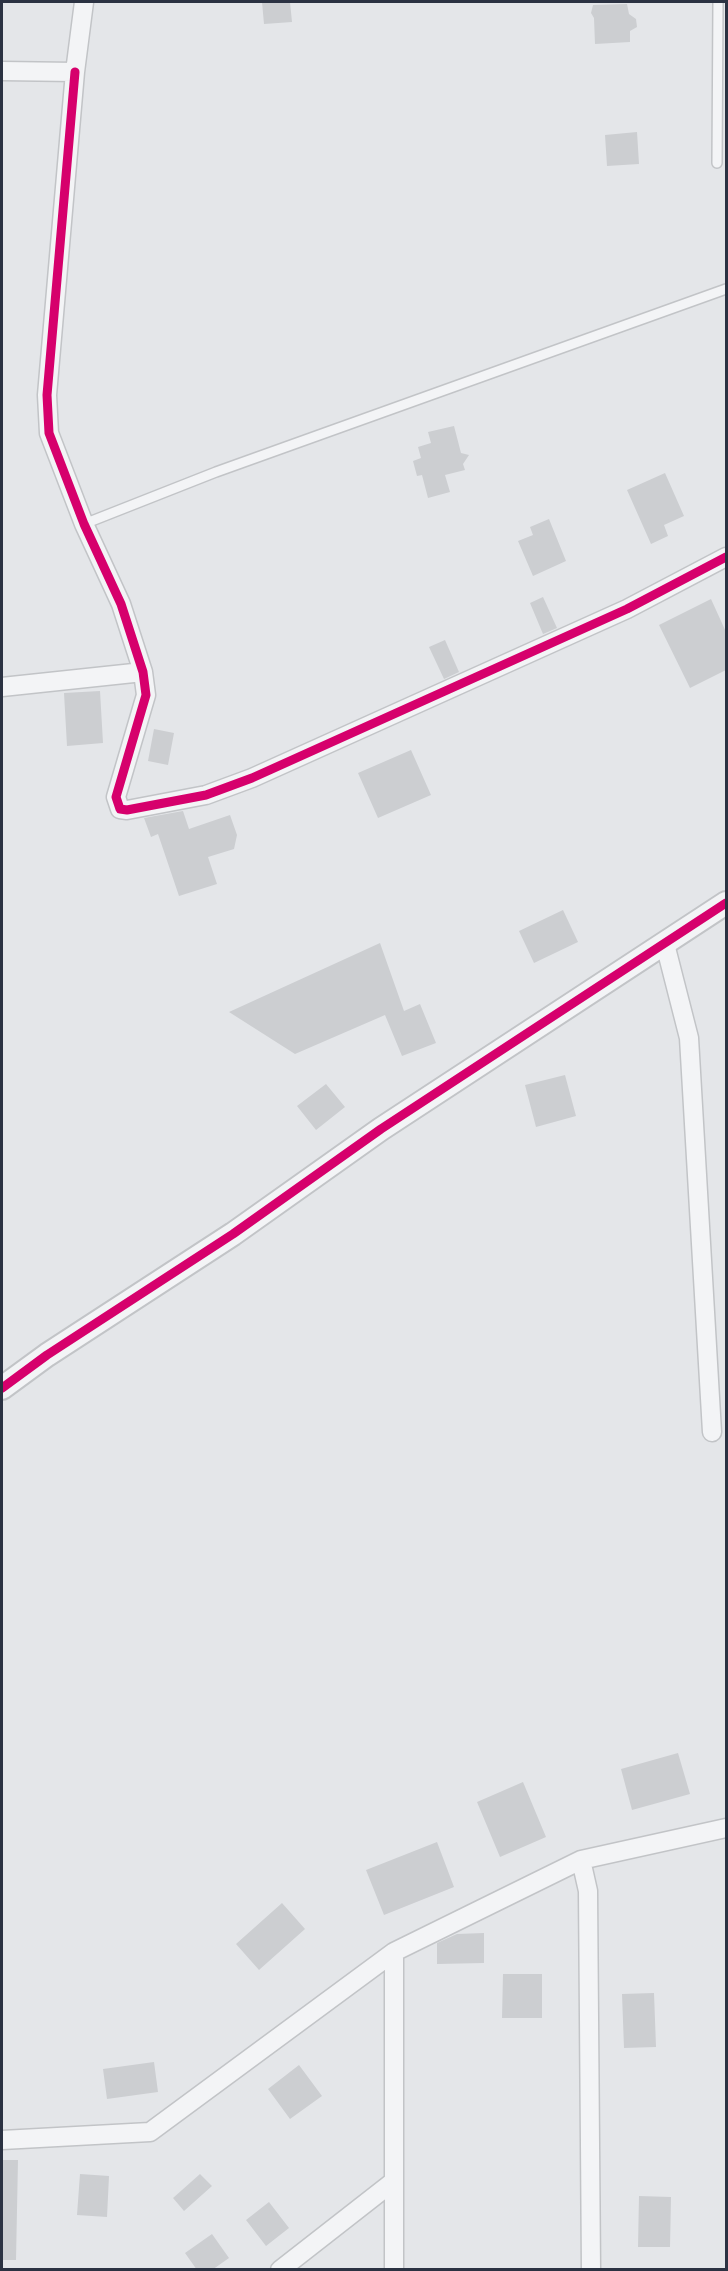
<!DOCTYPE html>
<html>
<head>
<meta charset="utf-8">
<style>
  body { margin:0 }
  #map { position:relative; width:728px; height:2271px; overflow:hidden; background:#e4e6e9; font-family:"Open Sans",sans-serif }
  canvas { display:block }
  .frame { position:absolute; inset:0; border:3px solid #2b3242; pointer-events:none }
</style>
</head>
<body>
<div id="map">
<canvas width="728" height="2271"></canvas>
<div class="frame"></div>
</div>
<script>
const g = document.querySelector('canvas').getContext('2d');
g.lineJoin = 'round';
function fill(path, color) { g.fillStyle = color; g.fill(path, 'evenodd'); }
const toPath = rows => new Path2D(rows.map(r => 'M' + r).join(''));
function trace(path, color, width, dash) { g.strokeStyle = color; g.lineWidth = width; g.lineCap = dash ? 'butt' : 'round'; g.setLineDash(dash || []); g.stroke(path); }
fill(toPath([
  [262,2,290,2,292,22,264,24],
  [627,4,629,14,636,19,637,27,630,31,630,42,595,44,594,18,591,13,593,5],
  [637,132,639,164,607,166,605,135],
  [454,426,461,453,469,455,463,464,465,470,445,475,450,492,428,498,422,475,417,476,413,461,421,458,418,447,431,443,428,432],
  [665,473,684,516,664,525,668,536,651,544,627,490],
  [549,519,566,561,533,576,518,541,533,535,530,527],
  [543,597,557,628,543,634,530,603],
  [711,599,726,632,726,670,690,688,659,625],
  [445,640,459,672,444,679,429,647],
  [100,691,103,743,67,746,64,693],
  [154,729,174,733,168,765,148,761],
  [411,750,431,795,378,818,358,773],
  [183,811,189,829,230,815,237,835,234,849,208,857,217,884,179,896,158,834,151,837,144,818],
  [563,910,578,942,534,963,519,931],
  [380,943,404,1011,420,1004,436,1043,402,1056,385,1015,295,1054,229,1012],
  [565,1075,576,1116,536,1127,525,1085],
  [326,1084,345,1107,316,1130,297,1106],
  [678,1753,690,1794,632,1810,621,1769],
  [523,1782,546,1837,500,1857,477,1802],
  [437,1842,454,1887,384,1915,366,1870],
  [282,1903,305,1929,259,1970,236,1944],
  [484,1933,484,1963,437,1964,437,1943,457,1934],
  [503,1974,542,1974,542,2018,502,2018],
  [654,1993,656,2047,624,2048,622,1994],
  [154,2062,158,2092,107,2099,103,2069],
  [299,2065,322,2096,290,2119,268,2089],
  [2,2160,18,2160,16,2260,2,2260],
  [80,2174,109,2176,107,2217,77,2215],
  [200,2174,212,2186,184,2211,173,2198],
  [639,2196,671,2197,670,2247,638,2247],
  [269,2202,289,2228,266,2246,246,2220],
  [212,2234,229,2258,212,2270,197,2270,185,2253]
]), '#ccced1');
const service = toPath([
  [717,163,718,2],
  [84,524,216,472,726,289]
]);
const minor = toPath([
  [2,71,75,72,84,2],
  [75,72,47,395,49,433,84,524,121,604,143,672,146,695,116,797,120,809,127,810,206,795,252,778,627,609,726,557],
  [2,687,143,672],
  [665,944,689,1038,712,1432],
  [581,1860,588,1891,591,2270],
  [2,2140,150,2132,394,1952,581,1860,726,1828],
  [280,2270,394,2181],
  [394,2270,394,1952]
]);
const tertiary = toPath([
  [2,1388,47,1355,233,1234,381,1129,726,903]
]);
trace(service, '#c2c4c7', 12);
trace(minor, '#c2c4c7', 21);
trace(tertiary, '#c2c4c7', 26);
trace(service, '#f3f4f6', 9);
trace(minor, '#f3f4f6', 18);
trace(tertiary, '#f3f4f6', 22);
trace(toPath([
  [75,72,47,395,49,433,84,524,121,604,143,672,146,695,116,797,120,809,127,810,206,795,252,778,627,609,726,557],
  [2,1388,47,1355,233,1234,381,1129,726,903]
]), '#d6006c', 9);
</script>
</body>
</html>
